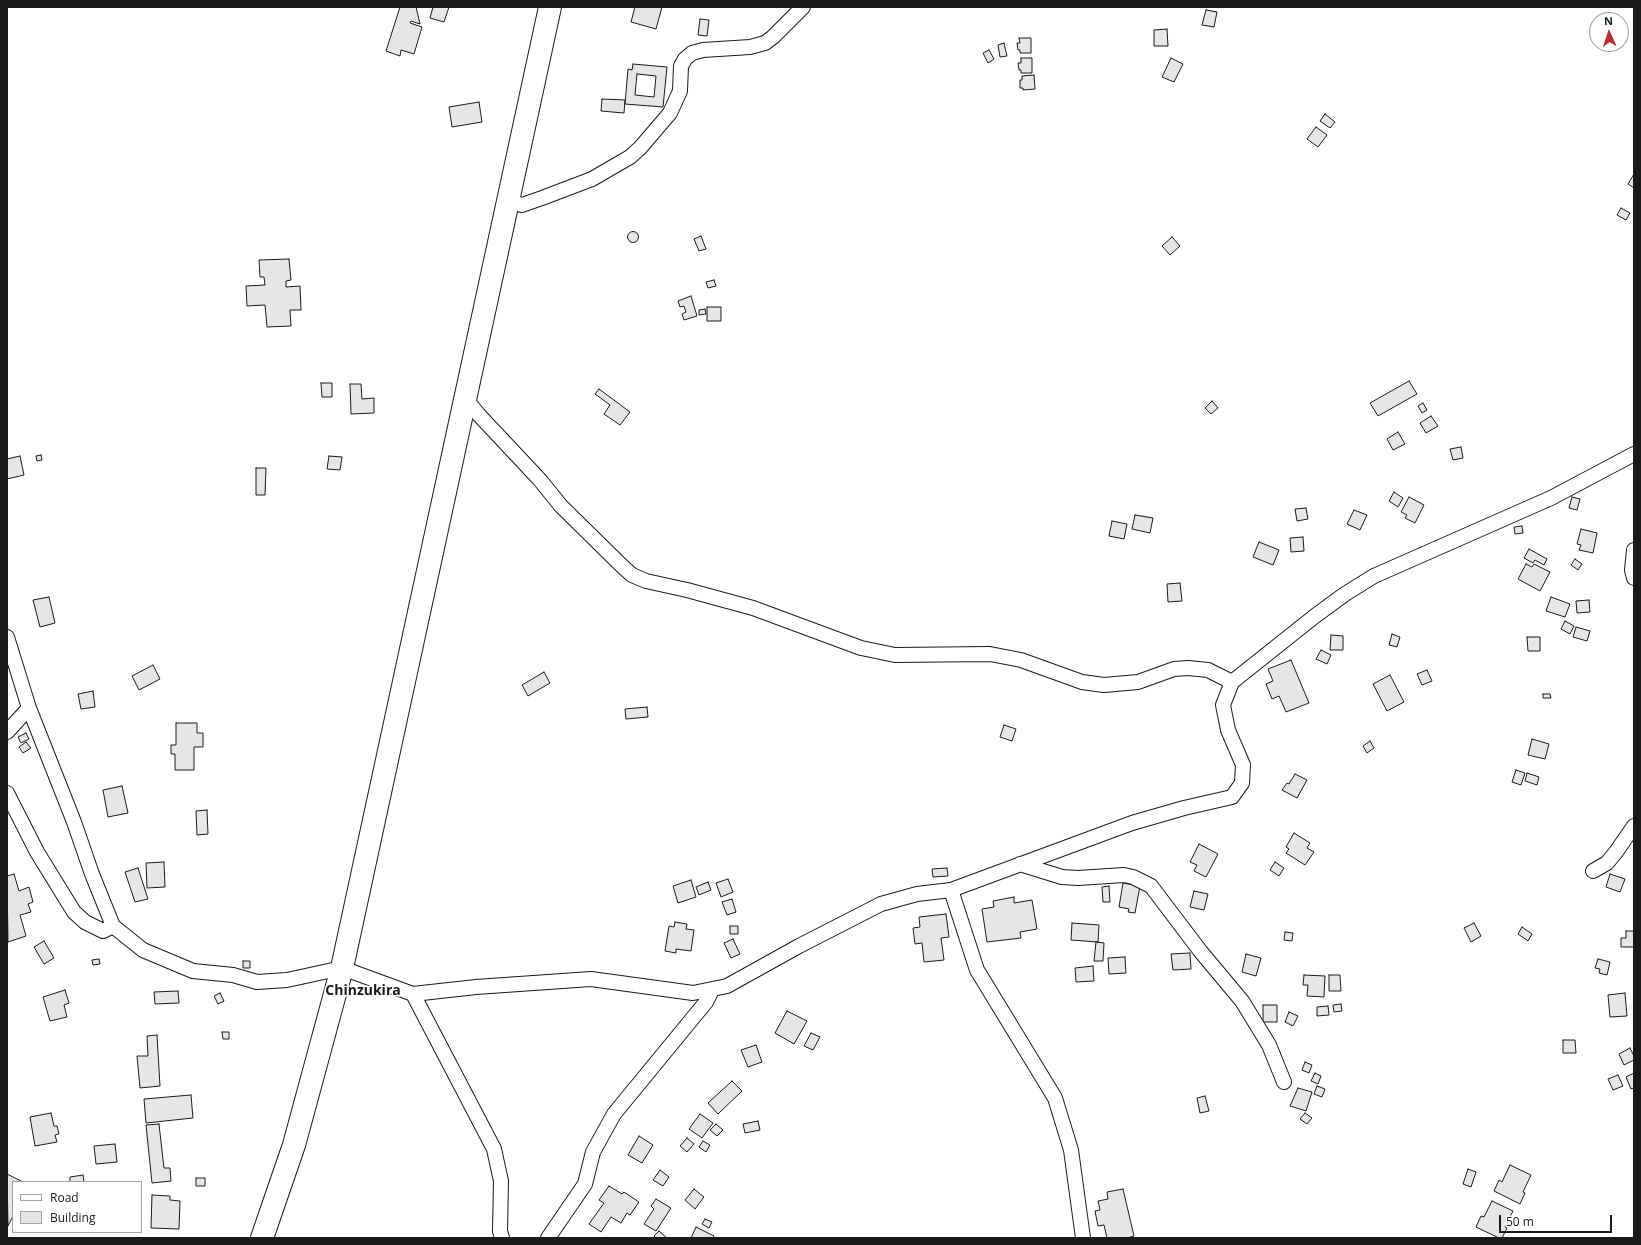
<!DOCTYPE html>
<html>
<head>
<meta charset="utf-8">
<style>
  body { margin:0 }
  #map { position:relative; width:1641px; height:1245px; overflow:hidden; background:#fff; font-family:"Open Sans",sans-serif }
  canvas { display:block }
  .frame { position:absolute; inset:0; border:8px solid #1a1a1a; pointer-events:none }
  .legend { position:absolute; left:12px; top:1181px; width:130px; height:52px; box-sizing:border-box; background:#fff; border:1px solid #a3a3a3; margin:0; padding:5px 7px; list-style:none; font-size:12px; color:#1a1a1a }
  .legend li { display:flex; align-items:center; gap:8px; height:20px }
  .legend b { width:20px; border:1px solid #a3a3a3 }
  .north { position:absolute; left:1589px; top:12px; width:40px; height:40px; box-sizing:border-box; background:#fff; border:1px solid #a3a3a3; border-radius:50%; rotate:357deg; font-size:11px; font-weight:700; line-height:16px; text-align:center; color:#1a1a1a }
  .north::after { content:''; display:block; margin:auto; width:14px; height:18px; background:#c62828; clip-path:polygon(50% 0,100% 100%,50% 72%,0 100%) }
  .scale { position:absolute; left:1499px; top:1215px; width:113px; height:18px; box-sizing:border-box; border:2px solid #1a1a1a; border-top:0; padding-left:5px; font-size:12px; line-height:14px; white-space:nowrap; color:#1a1a1a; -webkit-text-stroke:3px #fff; paint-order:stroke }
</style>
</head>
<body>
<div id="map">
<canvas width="1641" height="1245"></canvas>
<div class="frame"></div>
<ul class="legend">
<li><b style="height:5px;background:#fff"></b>Road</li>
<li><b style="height:11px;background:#e6e6e6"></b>Building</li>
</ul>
<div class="north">N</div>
<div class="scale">50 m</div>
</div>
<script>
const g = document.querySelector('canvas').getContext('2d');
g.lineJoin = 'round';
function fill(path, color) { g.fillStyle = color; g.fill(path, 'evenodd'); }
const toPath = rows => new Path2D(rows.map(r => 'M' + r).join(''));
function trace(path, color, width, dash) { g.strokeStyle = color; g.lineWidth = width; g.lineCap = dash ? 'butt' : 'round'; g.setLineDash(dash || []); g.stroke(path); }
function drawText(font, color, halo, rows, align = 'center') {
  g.font = font + ' "Open Sans",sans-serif'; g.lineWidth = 3; g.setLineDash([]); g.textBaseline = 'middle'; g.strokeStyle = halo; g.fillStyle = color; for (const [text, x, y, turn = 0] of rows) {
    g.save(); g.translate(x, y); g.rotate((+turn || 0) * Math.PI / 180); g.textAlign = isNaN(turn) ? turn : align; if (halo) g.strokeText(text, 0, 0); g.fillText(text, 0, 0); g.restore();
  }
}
const building = toPath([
  [400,7,416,7,420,24,411,21,410,23,422,27,414,54,401,50,400,56,386,51,400,7],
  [433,7,449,7,444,22,430,18,433,7],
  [635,7,662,7,656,29,631,22,635,7],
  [1206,10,1217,12,1214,27,1202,25,1206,10],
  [700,19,709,20,707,36,698,35,700,19],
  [1167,29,1168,46,1154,46,1154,30,1167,29],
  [1019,38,1031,38,1031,53,1020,53,1020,50,1018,50,1017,43,1020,43,1019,38],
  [1004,43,1007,56,1000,57,998,45,1004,43],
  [989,50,994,59,988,63,983,53,989,50],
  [1021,58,1032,58,1032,73,1021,73,1021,70,1019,70,1018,63,1021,63,1021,58],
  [1171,58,1183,64,1174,82,1162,77,1171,58],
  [633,64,667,67,663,107,625,104,628,69,632,70,633,64],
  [637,74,656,76,654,97,635,95,637,74],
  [1034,75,1035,89,1023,90,1023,88,1020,88,1020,80,1022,80,1022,76,1034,75],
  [602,99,625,100,624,113,601,111,602,99],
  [479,102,482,122,452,127,449,107,479,102],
  [1325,114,1335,122,1330,128,1320,121,1325,114],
  [1316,127,1327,135,1318,147,1307,139,1316,127],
  [1634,174,1634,188,1628,184,1634,174],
  [1621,208,1630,213,1626,220,1617,215,1621,208],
  '627.5 237a5.5 5.5 0 1 1 11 0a5.5 5.5 0 1 1-11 0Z',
  [701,236,706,249,699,251,694,239,701,236],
  [1172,237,1180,246,1170,255,1162,246,1172,237],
  [289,259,291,280,286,281,286,287,300,286,301,310,290,310,291,326,267,327,265,305,247,306,246,286,265,285,264,277,260,277,259,260,289,259],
  [714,280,716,286,708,288,706,282,714,280],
  [691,296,697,316,684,320,682,314,686,312,684,306,680,307,678,301,691,296],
  [707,307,721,307,721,321,707,321,707,307],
  [705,309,706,314,699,315,699,310,705,309],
  [1409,381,1417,394,1378,416,1370,403,1409,381],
  [321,383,332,383,332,397,322,397,321,383],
  [350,384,361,384,362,399,374,398,374,413,351,414,350,384],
  [599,389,630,412,620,425,604,414,610,405,595,394,599,389],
  [1212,401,1218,408,1211,414,1205,408,1212,401],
  [1423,403,1427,410,1422,413,1418,406,1423,403],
  [1431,416,1438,426,1426,433,1420,423,1431,416],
  [1398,432,1405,444,1393,450,1387,439,1398,432],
  [1461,447,1463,458,1453,460,1450,449,1461,447],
  [41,455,42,460,37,461,36,456,41,455],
  [20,456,24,475,7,479,7,459,20,456],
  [329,456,342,457,340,470,327,469,329,456],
  [256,468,266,468,265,495,256,495,256,468],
  [1394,492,1403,498,1398,507,1389,501,1394,492],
  [1409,497,1424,505,1415,523,1405,518,1407,515,1401,512,1409,497],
  [1572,497,1580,499,1577,510,1569,508,1572,497],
  [1306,508,1308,519,1297,521,1295,509,1306,508],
  [1354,510,1367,515,1360,530,1347,524,1354,510],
  [1135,515,1153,518,1150,533,1132,529,1135,515],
  [1112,521,1127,524,1124,539,1109,536,1112,521],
  [1522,526,1523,533,1515,534,1514,527,1522,526],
  [1581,529,1597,533,1593,553,1579,550,1581,545,1577,544,1581,529],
  [1303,537,1304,551,1291,552,1290,538,1303,537],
  [1259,542,1279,550,1273,565,1253,557,1259,542],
  [1529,549,1547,559,1544,565,1535,560,1533,563,1524,558,1529,549],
  [1575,559,1582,564,1578,570,1571,565,1575,559],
  [1526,564,1532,567,1534,564,1550,572,1540,591,1518,579,1526,564],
  [1180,583,1182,601,1168,602,1167,584,1180,583],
  [49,597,55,623,40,627,33,600,49,597],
  [1551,597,1570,604,1565,617,1546,611,1551,597],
  [1589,600,1590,612,1577,613,1576,601,1589,600],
  [1565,621,1574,626,1570,634,1561,629,1565,621],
  [1576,627,1590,631,1587,641,1573,637,1576,627],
  [1392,634,1400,637,1397,647,1389,645,1392,634],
  [1331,635,1343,636,1343,650,1330,650,1331,635],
  [1527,637,1540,637,1540,651,1528,651,1527,637],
  [1321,650,1331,655,1327,664,1316,659,1321,650],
  [1291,660,1309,703,1286,712,1279,696,1272,699,1266,684,1273,681,1268,669,1291,660],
  [153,665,160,679,139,690,132,676,153,665],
  [1427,670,1432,681,1422,685,1417,674,1427,670],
  [544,672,550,683,528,696,522,685,544,672],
  [1390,675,1404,702,1387,711,1373,684,1390,675],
  [93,691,95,707,81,709,78,694,93,691],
  [1543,694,1550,694,1551,698,1543,698,1543,694],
  [647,707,648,717,626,719,625,709,647,707],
  [176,723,197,723,197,733,203,733,203,747,194,747,194,770,175,770,175,754,171,754,171,745,176,745,176,723],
  [1004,725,1016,729,1012,741,1000,737,1004,725],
  [26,733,29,739,21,743,18,737,26,733],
  [1532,739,1549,744,1545,759,1528,755,1532,739],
  [1370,741,1374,748,1367,753,1363,746,1370,741],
  [26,742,31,748,23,753,19,747,26,742],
  [1516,770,1525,773,1521,785,1512,782,1516,770],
  [1527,773,1539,777,1537,785,1525,781,1527,773],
  [1295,774,1307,780,1297,798,1282,790,1287,783,1289,784,1295,774],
  [122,786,128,813,108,817,103,790,122,786],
  [207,810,208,834,197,835,196,811,207,810],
  [1294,833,1310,843,1307,848,1314,852,1305,865,1286,853,1289,849,1286,847,1294,833],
  [1199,844,1218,854,1206,877,1194,871,1197,865,1190,862,1199,844],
  [164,862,165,887,147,888,146,863,164,862],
  [1275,862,1284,868,1279,876,1270,870,1275,862],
  [138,868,148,899,135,902,125,872,138,868],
  [947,868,948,876,933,877,932,869,947,868],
  [14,874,19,891,29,887,33,902,28,904,31,912,20,915,26,936,8,942,7,876,14,874],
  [1610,874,1625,879,1620,892,1606,887,1610,874],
  [728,879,733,892,721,897,716,883,728,879],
  [691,880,696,897,678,903,673,886,691,880],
  [708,882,711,890,699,895,696,887,708,882],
  [1123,883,1140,886,1135,913,1128,912,1129,909,1119,907,1123,883],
  [1109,886,1110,902,1103,902,1102,887,1109,886],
  [1194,891,1208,894,1204,910,1190,907,1194,891],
  [1014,897,1014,903,1032,900,1037,929,1020,932,1021,938,987,942,982,909,994,907,993,901,1014,897],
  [732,899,736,912,727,915,722,902,732,899],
  [946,914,949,937,941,938,944,960,924,962,922,943,915,944,913,928,920,927,919,917,946,914],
  [675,922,687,924,686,929,694,930,691,951,676,949,676,953,665,951,669,926,674,927,675,922],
  [1072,923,1099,925,1098,942,1071,940,1072,923],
  [1474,923,1481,936,1471,942,1464,928,1474,923],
  [730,926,738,926,738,934,730,934,730,926],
  [1522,927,1532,934,1528,941,1518,934,1522,927],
  [1626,931,1634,931,1634,947,1621,947,1621,938,1626,938,1626,931],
  [1285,932,1293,933,1292,941,1284,940,1285,932],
  [733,939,740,954,731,958,724,943,733,939],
  [44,941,54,958,44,964,34,947,44,941],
  [1096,942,1104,943,1103,961,1094,961,1096,942],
  [1190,953,1191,969,1173,970,1171,954,1190,953],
  [1246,954,1261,958,1256,976,1242,972,1246,954],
  [1125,957,1126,973,1109,974,1108,958,1125,957],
  [99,959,100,964,93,965,92,960,99,959],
  [1598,959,1610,962,1607,975,1599,973,1600,969,1595,968,1598,959],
  [243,961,250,961,250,968,243,968,243,961],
  [1093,966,1094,981,1076,982,1075,968,1093,966],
  [1304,975,1325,976,1324,997,1307,996,1308,985,1303,985,1304,975],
  [1329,975,1340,975,1341,991,1329,991,1329,975],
  [65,990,69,1003,64,1005,67,1017,50,1021,43,997,65,990],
  [178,991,179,1003,155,1004,154,992,178,991],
  [220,993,224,1001,218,1004,214,996,220,993],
  [1625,993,1627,1016,1610,1017,1608,995,1625,993],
  [1341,1004,1342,1011,1334,1012,1333,1005,1341,1004],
  [1263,1005,1277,1005,1277,1022,1263,1022,1263,1005],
  [1328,1006,1329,1015,1317,1016,1317,1007,1328,1006],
  [787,1011,807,1021,794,1044,775,1033,787,1011],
  [1289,1012,1298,1016,1293,1026,1285,1022,1289,1012],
  [222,1032,229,1032,229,1039,223,1039,222,1032],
  [811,1033,820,1037,813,1050,804,1046,811,1033],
  [157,1035,160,1086,140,1088,137,1056,148,1056,147,1036,157,1035],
  [1563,1040,1575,1040,1576,1053,1563,1053,1563,1040],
  [756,1045,762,1062,748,1067,741,1050,756,1045],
  [1630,1048,1634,1056,1634,1060,1624,1065,1619,1054,1630,1048],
  [1305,1062,1312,1065,1309,1073,1302,1070,1305,1062],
  [1315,1073,1321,1076,1318,1084,1311,1081,1315,1073],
  [1634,1073,1634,1088,1631,1089,1626,1077,1634,1073],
  [1618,1075,1623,1086,1613,1090,1608,1079,1618,1075],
  [732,1081,742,1091,718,1114,708,1103,732,1081],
  [1317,1086,1325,1089,1322,1097,1314,1094,1317,1086],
  [1298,1088,1312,1092,1306,1111,1290,1106,1298,1088],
  [191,1095,193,1118,146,1123,144,1099,191,1095],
  [1205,1096,1209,1111,1200,1113,1197,1098,1205,1096],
  [51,1113,54,1126,57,1126,59,1134,55,1135,57,1142,35,1146,30,1117,51,1113],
  [1305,1113,1312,1118,1307,1124,1300,1119,1305,1113],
  [700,1114,713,1123,702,1138,689,1129,700,1114],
  [758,1121,760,1130,745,1133,743,1124,758,1121],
  [159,1124,164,1168,170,1168,171,1181,152,1183,146,1125,159,1124],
  [716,1124,723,1130,717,1136,710,1130,716,1124],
  [639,1136,653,1145,642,1163,628,1155,639,1136],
  [687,1138,694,1144,687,1152,680,1146,687,1138],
  [703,1141,710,1145,706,1152,699,1147,703,1141],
  [115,1144,117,1162,96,1164,94,1146,115,1144],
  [1510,1165,1531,1175,1523,1192,1525,1193,1520,1204,1494,1191,1499,1180,1502,1182,1510,1165],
  [1468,1169,1476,1172,1471,1187,1463,1184,1468,1169],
  [660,1170,669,1177,663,1186,653,1180,660,1170],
  [7,1174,23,1182,13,1182,13,1216,8,1226,7,1174],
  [83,1175,84,1182,70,1182,70,1177,83,1175],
  [196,1178,205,1178,205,1186,196,1186,196,1178],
  [609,1186,622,1194,624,1192,639,1202,630,1215,627,1213,621,1223,611,1217,601,1232,589,1224,604,1203,599,1200,609,1186],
  [694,1189,704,1197,695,1209,685,1200,694,1189],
  [1123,1189,1134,1236,1130,1237,1130,1238,1107,1238,1104,1225,1098,1226,1095,1211,1100,1210,1098,1201,1108,1199,1107,1192,1123,1189],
  [152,1195,170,1196,170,1200,180,1201,179,1229,151,1228,152,1195],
  [656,1199,671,1208,656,1231,644,1224,654,1209,651,1206,656,1199],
  [1492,1201,1513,1211,1505,1227,1507,1228,1502,1238,1499,1238,1476,1227,1481,1216,1484,1217,1492,1201],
  [705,1219,712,1222,709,1228,702,1224,705,1219],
  [696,1227,714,1236,713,1238,691,1238,696,1227],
  [659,1231,667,1238,656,1238,654,1236,659,1231]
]);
fill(building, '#e6e6e6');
trace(building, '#1a1a1a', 1);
const minor = toPath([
  [508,201,522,205,542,198,592,179,630,157,640,148,670,113,680,91,681,66,685,59,692,53,703,50,750,47,765,43,773,37,803,7],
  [465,398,479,415,540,480,561,506,623,567,632,575,646,581,687,590,753,608,861,648,895,655,990,654,1021,660,1082,682,1104,685,1138,682,1174,669,1188,668,1208,670,1232,682],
  [1634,550,1632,570,1634,578],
  [7,637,29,708,74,822,92,874,113,926,143,950,193,971,233,975,257,982,287,980,342,968,413,994,476,987,591,979,693,993,727,986,799,946,881,904,917,894,951,890,1132,823,1184,808,1232,797,1242,783,1243,765,1228,730,1223,705,1232,682,1315,616,1345,594,1374,576,1551,498,1634,454],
  [7,732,29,708],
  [7,793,37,852,74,912,85,922,103,931,113,926],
  [1020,864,1062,877,1078,878,1124,875,1133,877,1151,886,1201,952,1242,1001,1269,1045,1284,1082],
  [1593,871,1607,863,1616,852,1634,826],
  [951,890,977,970,1055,1098,1071,1150,1083,1238],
  [413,994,494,1149,501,1181,500,1231,502,1238],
  [548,1238,585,1184,593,1152,614,1114,706,1002,712,990]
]);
const trunk = toPath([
  [262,1238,294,1145,342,968,550,7]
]);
trace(minor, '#1a1a1a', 16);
trace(trunk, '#1a1a1a', 24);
trace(minor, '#fff', 14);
trace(trunk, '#fff', 22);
drawText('bold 14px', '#1a1a1a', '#fff', [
  ["Chinzukira",363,991]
]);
</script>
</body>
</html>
